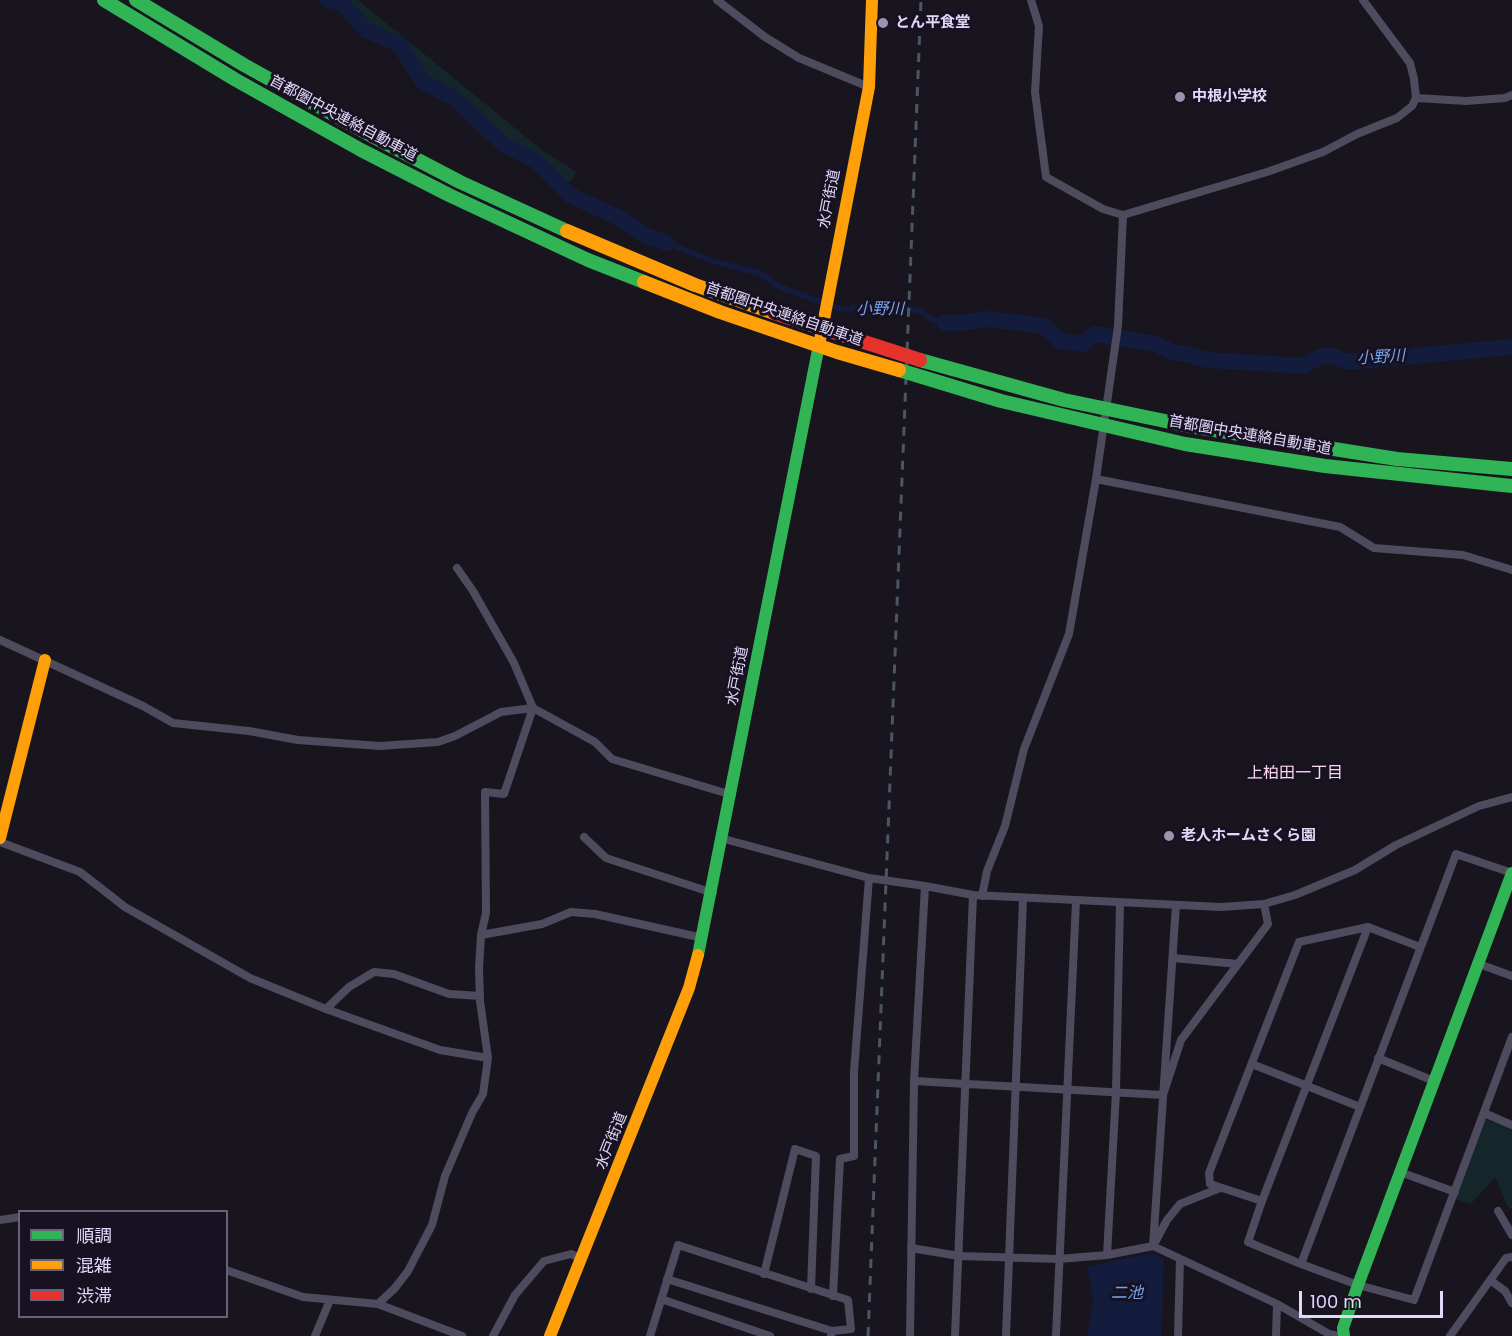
<!DOCTYPE html>
<html>
<head>
<meta charset="utf-8">
<style>
  body { margin:0 }
  #map { position:relative; width:1512px; height:1336px; overflow:hidden; background:#18151e; font-family:Poppins,"Noto Sans JP",sans-serif }
  canvas { display:block }
  .legend { position:absolute; left:18px; top:1210px; width:210px; height:108px; box-sizing:border-box; background:#171122; border:2px solid #686178; margin:0; padding:8px 10px; list-style:none; font-size:18px; color:#e1d8fa }
  .legend li { display:flex; align-items:center; gap:12px; height:30px }
  .legend b { width:30px; border:2px solid #686178 }
  .scale { position:absolute; left:1299px; top:1291px; width:144px; height:27px; box-sizing:border-box; border:3px solid #e1d8fa; border-top:0; padding-left:8px; font-size:18px; line-height:21px; white-space:nowrap; color:#e1d8fa; -webkit-text-stroke:4px #171122; paint-order:stroke }
</style>
</head>
<body>
<div id="map">
<canvas width="1512" height="1336"></canvas>
<ul class="legend">
<li><b style="height:8px;background:#30b455"></b>順調</li>
<li><b style="height:8px;background:#ff9f0a"></b>混雑</li>
<li><b style="height:8px;background:#e5322d"></b>渋滞</li>
</ul>
<div class="scale">100 m</div>
</div>
<script>
const g = document.querySelector('canvas').getContext('2d');
g.lineJoin = 'round';
function fill(path, color) { g.fillStyle = color; g.fill(path, 'evenodd'); }
const toPath = rows => new Path2D(rows.map(r => 'M' + r).join(''));
function trace(path, color, width, dash) { g.strokeStyle = color; g.lineWidth = width; g.lineCap = dash ? 'butt' : 'round'; g.setLineDash(dash || []); g.stroke(path); }
function drawText(font, color, halo, rows, align = 'center') {
  g.font = font + ' Poppins,"Noto Sans JP",sans-serif'; g.lineWidth = 6; g.setLineDash([]); g.textBaseline = 'middle'; g.strokeStyle = halo; g.fillStyle = color; for (const [text, x, y, turn = 0] of rows) {
    g.save(); g.translate(x, y); g.rotate((+turn || 0) * Math.PI / 180); g.textAlign = isNaN(turn) ? turn : align; if (halo) g.strokeText(text, 0, 0); g.fillText(text, 0, 0); g.restore();
  }
}
fill(toPath([
  [341,0,358,0,542,150,576,172,573,179,566,184,536,155,513,143,496,131,477,110,458,96,425,81,412,52,405,45,394,38,378,34],
  [1487,1120,1512,1129,1512,1209,1507,1206,1495,1177,1471,1204,1453,1198,1481,1123]
]), '#15262a');
fill(toPath([
  [649,233,715,259,760,270,781,284,843,307,856,305,867,309,893,304,921,308,931,316,943,320,967,319,967,324,943,326,930,322,919,314,893,309,867,314,855,311,842,312,779,290,758,276,713,264,646,238],
  [1512,344,1512,350,1466,354,1465,348],
  [1155,1254,1164,1261,1161,1336,1087,1336,1093,1301,1087,1267,1135,1256]
]), '#131c3d');
trace(toPath([
  [328,0,342,3,366,30,399,44,423,82,454,98,504,145,535,160,570,195,621,219,647,236,667,243],
  [945,323,960,323,988,319,1044,326,1060,341,1083,344,1095,334,1155,344,1175,353,1183,353,1207,360,1289,365,1305,365,1322,356,1332,356,1345,361,1360,361,1512,347]
]), '#131c3d', 16);
trace(toPath([
  [717,0,765,37,799,58,869,87],
  [1031,0,1039,26,1035,92,1046,177,1103,209,1123,215,1267,172,1323,152,1357,134,1397,118,1412,106,1416,98,1466,101,1505,98,1512,95],
  [1363,0,1410,63,1414,79,1416,98],
  [1096,479,1340,527,1374,548,1463,555,1512,570],
  [0,640,143,706,173,723,249,731,298,740,380,746,438,742,455,736,501,712,533,708,595,742,612,759,732,795],
  [584,837,606,858,713,893],
  [724,839,869,878,925,886,973,895,1221,907,1264,904,1295,895,1355,870,1396,845,1479,806,1512,797],
  [0,842,80,872,125,907,250,978,326,1009,349,987,374,972,394,974,449,994,480,996],
  [982,896,987,871,1005,826,1024,749,1069,634,1096,479,1118,326,1123,215],
  [1176,905,1153,1246,1277,1304,1329,1334,1339,1336],
  [481,935,542,924,571,912,595,914,703,938],
  [1420,947,1368,927,1299,942,1209,1173,1210,1184,1262,1201,1248,1242,1301,1264,1358,1285,1414,1300,1512,1037],
  [1173,958,1238,964],
  [1479,964,1512,976],
  [326,1009,440,1050,488,1058],
  [1378,1058,1434,1081],
  [1252,1064,1360,1107],
  [914,1081,1163,1095,1181,1040,1268,924,1264,904],
  [1484,1113,1512,1125],
  [1400,1172,1455,1192],
  [1262,1201,1368,927],
  [1498,1211,1512,1235],
  [0,1220,20,1217],
  [911,1248,959,1256,1059,1259,1107,1255,1153,1246,1167,1220,1180,1204,1220,1188],
  [1107,1255,1116,1092,1120,903],
  [1301,1264,1456,854,1512,873],
  [226,1270,303,1297,378,1304,462,1336],
  [764,1274,795,1149,816,1156,811,1289],
  [667,1279,832,1331],
  [1490,1280,1505,1291,1512,1303],
  [833,1296,840,1159,854,1156,854,1072,869,878],
  [661,1299,770,1336],
  [378,1304,395,1288,408,1271,432,1225,445,1176,472,1113,483,1094,488,1058,480,1001,479,968,481,935,486,913,485,792,504,794,533,708,514,663,473,591,457,568],
  [315,1336,330,1300],
  [493,1336,515,1295,544,1261,571,1254,582,1259],
  [650,1336,678,1245,848,1300,851,1329,832,1331,831,1336],
  [910,1336,914,1081,925,886],
  [955,1336,973,895],
  [1006,1336,1023,899],
  [1056,1336,1076,901],
  [1178,1336,1180,1259],
  [1276,1336,1277,1304],
  [1450,1336,1506,1258,1512,1257]
]), '#4f4b5e', 8);
trace(toPath([
  [698,955,819,345],
  [1344,1336,1343,1328,1358,1285,1512,873]
]), '#30b455', 12);
trace(toPath([
  [819,345,869,87,872,0],
  [0,838,45,660],
  [550,1336,689,988,698,955]
]), '#ff9f0a', 12);
trace(toPath([
  [868,1336,921,0]
]), '#495666', 3, [9, 8]);
trace(toPath([
  [104,0,236,80,361,150,449,195,588,260,644,282],
  [136,0,244,65,372,136,460,182,567,231],
  [920,360,1064,400,1189,426,1397,459,1512,469],
  [899,370,1001,401,1185,444,1325,466,1512,486]
]), '#30b455', 14);
trace(toPath([
  [567,231,695,285,774,313],
  [644,282,720,312,837,352,899,370]
]), '#ff9f0a', 14);
trace(toPath([
  [774,313,920,360]
]), '#e5322d', 14);
for (const [x, y, r, color] of [
  [883,23,6,"#9b94ad"],
  [1180,97,6,"#9b94ad"],
  [1169,836,6,"#9b94ad"]
]) { const dot = new Path2D(); dot.arc(x, y, r, 0, 2 * Math.PI); g.fillStyle = color; g.fill(dot); trace(dot, '#171122', 2); }
drawText('bold 15px', '#e1d8fa', '#171122', [
  ["とん平食堂",895,23],
  ["中根小学校",1192,97],
  ["老人ホームさくら園",1181,836]
], 'left');
drawText('15px', '#e1d8fa', '#171122', [
  ["首都圏中央連絡自動車道",343,119,28],
  ["水戸街道",830,199,-79],
  ["首都圏中央連絡自動車道",784,315,19],
  ["首都圏中央連絡自動車道",1250,436,10],
  ["水戸街道",738,676,-79],
  ["水戸街道",612,1141,-68]
]);
drawText('italic 16px', '#73a3ed', '#171122', [
  ["小野川",880,310],
  ["小野川",1381,358,-3],
  ["二池",1127,1294]
]);
drawText('16px', '#fad9ea', '#171122', [
  ["上柏田一丁目",1295,774]
]);
</script>
</body>
</html>
